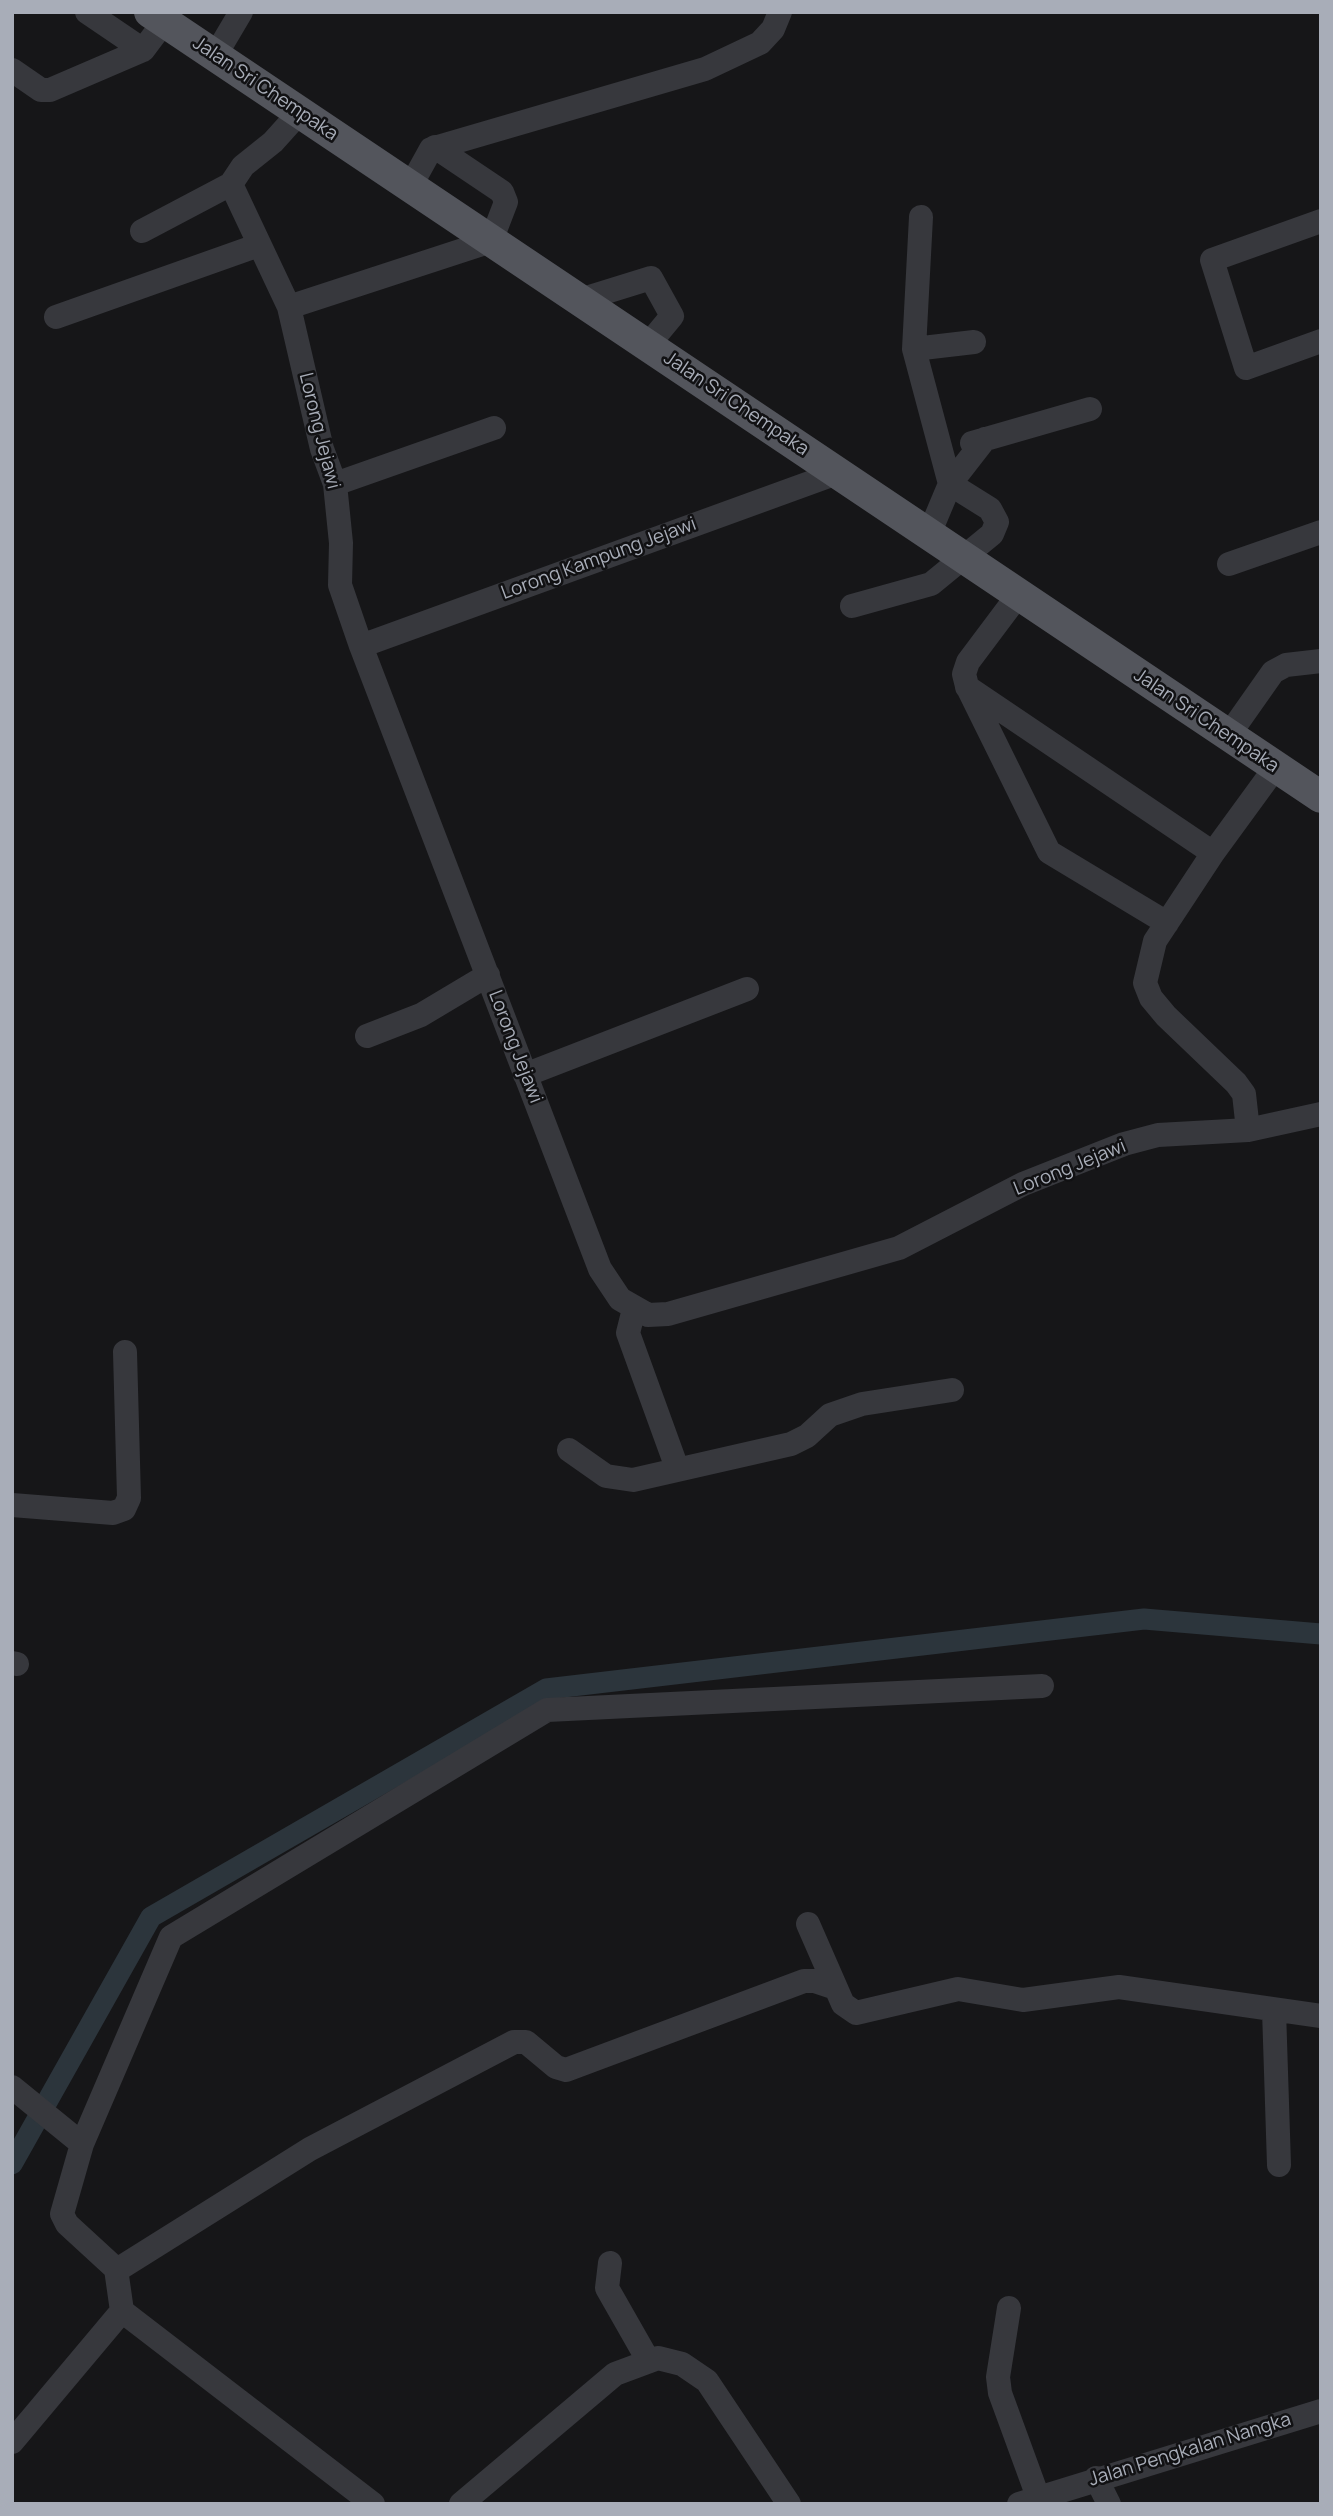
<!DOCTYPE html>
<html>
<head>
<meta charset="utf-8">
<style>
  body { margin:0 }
  #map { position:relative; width:1333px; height:2516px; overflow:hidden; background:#161618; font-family:Manrope,sans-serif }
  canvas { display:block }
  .frame { position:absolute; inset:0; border:14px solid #a8adb8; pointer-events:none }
</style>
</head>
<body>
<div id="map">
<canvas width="1333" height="2516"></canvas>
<div class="frame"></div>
</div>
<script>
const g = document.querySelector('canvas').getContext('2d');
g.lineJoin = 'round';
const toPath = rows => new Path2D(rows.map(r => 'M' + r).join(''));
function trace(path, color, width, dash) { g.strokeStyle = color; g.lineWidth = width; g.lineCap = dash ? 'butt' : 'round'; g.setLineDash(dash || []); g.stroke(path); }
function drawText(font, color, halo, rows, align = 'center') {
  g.font = font + ' Manrope,sans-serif'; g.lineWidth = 5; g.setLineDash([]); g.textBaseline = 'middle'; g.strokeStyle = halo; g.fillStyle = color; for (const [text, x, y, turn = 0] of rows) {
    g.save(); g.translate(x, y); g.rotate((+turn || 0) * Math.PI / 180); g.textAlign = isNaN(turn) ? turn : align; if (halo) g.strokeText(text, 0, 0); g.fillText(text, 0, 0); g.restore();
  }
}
trace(toPath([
  [12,2164,151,1917,546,1689,1144,1619,1321,1634]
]), '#2c353c', 21);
trace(toPath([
  [87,12,143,50],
  [215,56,241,12],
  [12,70,41,90,50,90,143,50,164,22],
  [300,112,273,142,243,166,231,184,289,307,322,449,335,484,341,543,340,585,361,646,600,1269,620,1299,648,1315,668,1314,899,1248,1023,1184,1124,1144,1158,1135,1248,1130,1321,1114],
  [410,187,431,149,705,69,760,43,773,29,780,12],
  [921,217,914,349,950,484,929,534],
  [1321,221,1212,260,1246,368,1321,341],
  [142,231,231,184],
  [580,300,651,278,672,316,648,345],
  [289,307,491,241,506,202,502,192,435,147],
  [56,317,259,245],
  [914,349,974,342],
  [972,443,1090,409],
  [335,484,494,428],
  [1229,564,1321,532],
  [1019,594,968,662,964,674,967,686,1049,852,1167,923],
  [852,606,931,584,992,534,997,522,990,509,950,484,985,439],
  [361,646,837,473],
  [967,687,1213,853],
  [1228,736,1273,672,1286,665,1321,661],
  [367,1036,421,1015,488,975],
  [525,1075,747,989],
  [1248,1130,1244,1094,1236,1083,1166,1016,1151,998,1145,983,1155,941,1213,853,1275,768],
  [634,1309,628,1333,677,1468],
  [569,1450,606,1476,633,1480,791,1444,807,1436,830,1415,862,1404,952,1390],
  [12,1505,113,1513,124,1509,129,1498,125,1352],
  [12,1663,17,1664],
  [808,1924,843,2004,856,2013,958,1989,1023,2000,1119,1987,1321,2016],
  [1274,2010,1279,2165],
  [12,2087,82,2144,62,2214,67,2224,116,2269,122,2311,373,2504],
  [82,2144,171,1937,547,1710,1042,1686],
  [610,2263,607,2288,648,2360],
  [117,2270,310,2149,514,2042,526,2042,556,2067,566,2070,804,1981,815,1981,836,1988],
  [1009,2308,998,2377,1000,2393,1038,2497],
  [12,2442,122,2311],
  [1096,2478,1109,2504],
  [461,2504,615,2374,658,2358,682,2364,707,2381,789,2504],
  [1019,2504,1321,2411]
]), '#37383d', 24);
trace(toPath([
  [150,12,1321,797]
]), '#53555c', 32);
drawText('19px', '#a8adb8', '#111113', [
  ["Jalan Sri Chempaka",265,89,34],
  ["Jalan Sri Chempaka",736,404,34],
  ["Lorong Jejawi",319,431,76],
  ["Lorong Kampung Jejawi",599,559,-20],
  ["Jalan Sri Chempaka",1206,721,34],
  ["Lorong Jejawi",515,1047,69],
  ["Lorong Jejawi",1070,1168,-22],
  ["Jalan Pengkalan Nangka",1190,2450,-17]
]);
</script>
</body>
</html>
